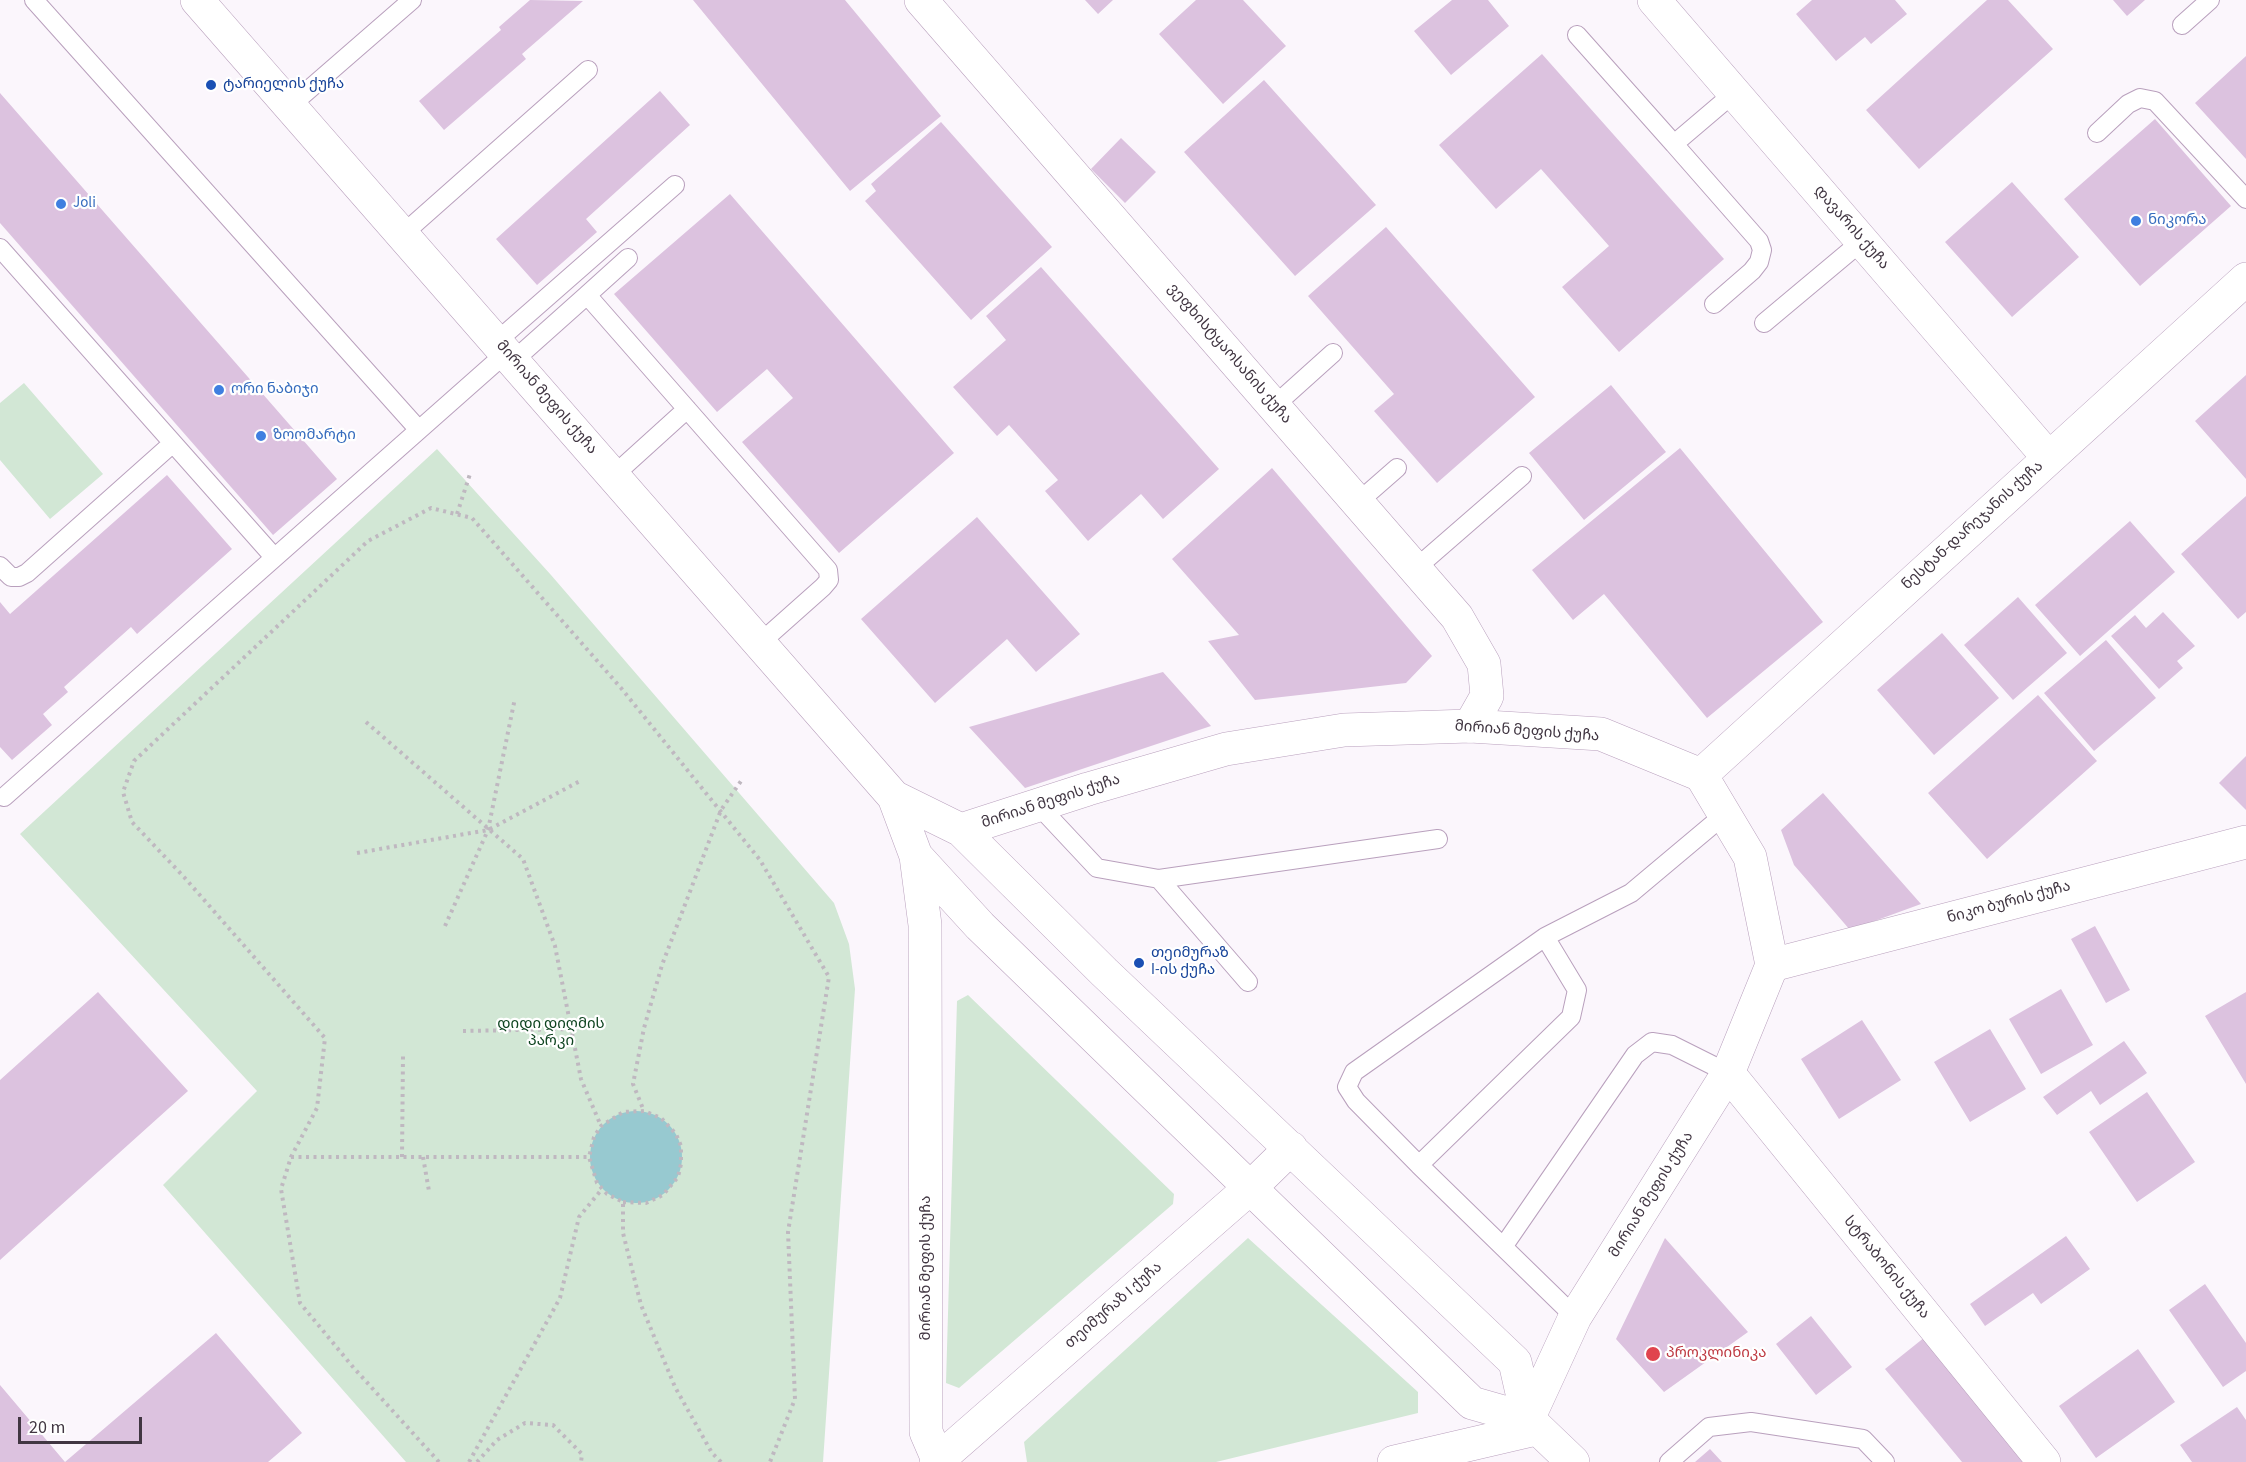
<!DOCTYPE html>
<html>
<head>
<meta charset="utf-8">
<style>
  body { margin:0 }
  #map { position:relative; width:2246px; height:1462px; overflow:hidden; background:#fbf6fc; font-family:"Source Sans 3",sans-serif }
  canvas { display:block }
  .scale { position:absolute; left:18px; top:1417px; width:124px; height:27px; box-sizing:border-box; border:3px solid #413642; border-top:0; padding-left:8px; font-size:18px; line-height:21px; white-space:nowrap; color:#413642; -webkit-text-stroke:4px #fff; paint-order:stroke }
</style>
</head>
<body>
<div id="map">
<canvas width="2246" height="1462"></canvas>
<div class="scale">20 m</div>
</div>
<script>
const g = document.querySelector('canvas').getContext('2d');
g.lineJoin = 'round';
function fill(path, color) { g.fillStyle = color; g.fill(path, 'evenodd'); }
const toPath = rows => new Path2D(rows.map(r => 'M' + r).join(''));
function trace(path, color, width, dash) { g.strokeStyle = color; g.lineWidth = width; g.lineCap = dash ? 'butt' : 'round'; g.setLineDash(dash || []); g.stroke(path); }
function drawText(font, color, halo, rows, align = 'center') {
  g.font = font + ' "Source Sans 3","Noto Sans Georgian",sans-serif'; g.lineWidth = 4.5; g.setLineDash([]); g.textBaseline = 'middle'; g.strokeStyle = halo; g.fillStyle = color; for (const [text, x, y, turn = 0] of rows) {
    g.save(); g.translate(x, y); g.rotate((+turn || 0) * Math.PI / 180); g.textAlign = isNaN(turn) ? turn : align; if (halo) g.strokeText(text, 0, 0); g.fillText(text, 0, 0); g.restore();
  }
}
fill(toPath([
  [24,383,103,474,50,519,0,460,0,403],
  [437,449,551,575,834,903,849,944,855,989,823,1462,406,1462,163,1185,257,1091,20,834],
  [968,995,1174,1194,1173,1204,959,1388,946,1383,957,1001],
  [1248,1238,1418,1392,1418,1413,1216,1462,1027,1462,1024,1442]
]), '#d2e7d5');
fill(toPath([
  '590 1157a46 46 0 1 1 92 0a46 46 0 1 1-92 0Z'
]), '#97c9d0');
fill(toPath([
  [530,0,583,1,522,54,526,59,444,130,419,101,501,30,499,27],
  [693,0,845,0,941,116,850,191],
  [1085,0,1113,0,1098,14],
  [1196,0,1243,0,1286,46,1223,104,1159,34],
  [1452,0,1488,0,1509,26,1451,75,1414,31],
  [1812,0,1895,0,1907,14,1871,44,1865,37,1836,61,1796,14],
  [1987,0,2008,0,2053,49,1919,169,1866,110],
  [2113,0,2145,0,2127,16],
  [1542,54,1724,259,1619,352,1562,287,1609,246,1541,169,1496,209,1439,145],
  [2246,56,2246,159,2195,103],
  [1264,80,1376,205,1295,276,1184,152],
  [660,91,690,125,586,219,597,232,537,285,496,239],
  [0,93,337,479,273,535,0,223],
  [2155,119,2231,206,2140,286,2064,199],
  [941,122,1052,247,971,320,865,201,876,191,871,184],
  [1121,138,1156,172,1125,203,1091,169],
  [2012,182,2079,257,2012,317,1945,242],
  [730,194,954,453,839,553,742,442,793,398,767,369,717,412,614,294],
  [1386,227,1535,397,1437,483,1374,411,1394,394,1308,296],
  [1041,267,1219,469,1163,519,1141,494,1088,541,1045,491,1058,480,1009,425,997,436,953,387,1006,340,986,316],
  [2246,375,2246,479,2195,421],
  [1611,385,1666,452,1584,520,1529,453],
  [1680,448,1823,622,1707,718,1604,594,1573,620,1532,570],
  [1272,468,1432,656,1406,683,1255,700,1208,641,1239,635,1172,559],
  [167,475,232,549,137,634,131,627,64,687,68,692,43,714,52,725,12,760,0,747,0,602,10,614],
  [2246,496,2246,612,2238,619,2181,554],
  [977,517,1080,634,1036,672,1007,639,935,703,861,619],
  [2130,521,2175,572,2080,656,2035,605],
  [2018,597,2067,653,2013,700,1964,645],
  [2163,612,2195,646,2177,661,2183,668,2159,689,2111,636,2135,615,2146,628],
  [1942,633,1999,698,1934,755,1877,690],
  [2106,640,2156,698,2094,751,2044,693],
  [1163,672,1211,726,1025,788,969,727],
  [2038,695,2097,761,1987,859,1928,793],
  [2246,756,2246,810,2219,783],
  [1823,793,1921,904,1850,930,1794,865,1781,830],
  [2095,926,2130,990,2106,1003,2071,939],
  [2061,989,2093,1045,2041,1074,2009,1019],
  [98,992,188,1091,0,1260,0,1080],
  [2246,992,2246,1084,2205,1016],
  [1862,1020,1901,1080,1839,1119,1801,1059],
  [1990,1029,2026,1089,1970,1122,1934,1062],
  [2124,1041,2147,1073,2100,1105,2091,1091,2057,1115,2043,1097],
  [2147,1092,2195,1162,2137,1202,2089,1132],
  [2066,1236,2090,1269,2041,1304,2033,1293,1985,1326,1970,1304],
  [1665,1238,1748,1332,1664,1392,1616,1339],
  [2205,1284,2246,1343,2246,1371,2223,1387,2169,1310],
  [1811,1316,1852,1367,1816,1395,1776,1344],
  [216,1333,302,1433,268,1462,0,1462,0,1385,65,1462],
  [1930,1333,2036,1462,1962,1462,1885,1369],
  [2138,1349,2175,1402,2096,1458,2059,1406],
  [2237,1407,2246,1420,2246,1462,2192,1462,2180,1445],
  [1710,1449,1722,1462,1695,1462]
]), '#dcc2df');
const lane = toPath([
  [34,0,419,430],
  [2182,25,2210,0],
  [1577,35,1674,144,1734,93],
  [290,106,412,0],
  [2097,133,2128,104,2140,98,2155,101,2246,199],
  [1674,144,1759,241,1762,250,1759,262,1752,271,1714,304],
  [403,234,588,70],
  [0,248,274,557],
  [587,295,628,258],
  [1764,323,1862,241],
  [496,342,675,185],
  [513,361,587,295,828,570,829,580,823,587,760,643],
  [1274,406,1333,353],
  [613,476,687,409],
  [1357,503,1397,468],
  [0,566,11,577,19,577,27,573,173,443],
  [1415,569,1522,476],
  [4,797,506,353],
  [1038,805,1097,868,1159,879,1438,839],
  [1159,879,1248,982],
  [1419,1165,1356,1101,1347,1087,1354,1072,1545,937],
  [1503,1247,1635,1055,1652,1042,1672,1045,1728,1073],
  [1575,1317,1419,1165,1571,1017,1577,990,1545,937,1631,893,1724,815],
  [1669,1462,1709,1427,1751,1422,1863,1439,1885,1462]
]);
const street = toPath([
  [921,0,1457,617,1484,664,1487,696,1470,726],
  [1654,0,2048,457],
  [1772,965,2246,842],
  [1728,1073,2044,1462]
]);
const secondary = toPath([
  [197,0,894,797,916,856,925,925,926,1432,939,1462],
  [1701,775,2246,279],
  [894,797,961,830,1104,972,1515,1362,1528,1419,1573,1462],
  [961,830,1088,789,1226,749,1344,730,1470,726,1601,734,1701,775,1750,857,1772,965,1728,1073,1575,1317,1528,1419],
  [916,856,980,926,1472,1403,1528,1419],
  [936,1462,1250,1188,1291,1148],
  [1394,1462,1536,1429]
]);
trace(lane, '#b9a0bd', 20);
trace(street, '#b9a0bd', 34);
trace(secondary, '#b9a0bd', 34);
trace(toPath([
  [457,514,470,474],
  [366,722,523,859,555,946,581,1079,601,1126],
  [357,853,488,830,582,780],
  [445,926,488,830,515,698],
  [463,1031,573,1029],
  [291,1157,589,1157],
  [402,1157,403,1056],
  [423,1157,429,1191],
  [623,1202,646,1203,663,1195,678,1177,681,1164,681,1146,676,1134,661,1118,644,1111],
  [439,1462,353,1367,300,1303,281,1189,291,1157,317,1108,325,1038,184,877,132,822,123,792,134,761,368,541,431,508,472,518,621,688,760,860,829,977,788,1232,795,1399,770,1462],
  [469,1462,560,1298,579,1217,602,1189],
  [477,1462,497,1440,525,1423,553,1425,582,1454,581,1462],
  [721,1462,712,1453,675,1387,641,1305,623,1233,623,1202,607,1194,597,1183,589,1157,594,1137,601,1126,623,1112,644,1111,633,1084,644,1028,662,965,721,810,741,781]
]), '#bfb8c0', 4, [3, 4.5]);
trace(lane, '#fff', 18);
trace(street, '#fff', 33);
trace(secondary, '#fff', 33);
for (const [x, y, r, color] of [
  [211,85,6,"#1a4fb4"],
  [61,204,6,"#3f7fe0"],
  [2136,221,6,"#3f7fe0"],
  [219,390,6,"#3f7fe0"],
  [261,436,6,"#3f7fe0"],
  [1139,963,6,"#1a4fb4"],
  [1653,1354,8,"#e0444e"]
]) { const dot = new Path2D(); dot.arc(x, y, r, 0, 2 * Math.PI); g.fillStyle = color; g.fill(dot); trace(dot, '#fff', 2); }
drawText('15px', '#164399', '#fff', [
  ["ტარიელის ქუჩა",223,85],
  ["თეიმურაზ",1151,954],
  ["I-ის ქუჩა",1151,971]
], 'left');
drawText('15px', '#366cbe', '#fff', [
  ["Joli",73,204],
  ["ნიკორა",2148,221],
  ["ორი ნაბიჯი",231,390],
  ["ზოომარტი",273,436]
], 'left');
drawText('15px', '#413642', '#fff', [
  ["დავარის ქუჩა",1851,228,49],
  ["ვეფხისტყაოსანის ქუჩა",1229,354,49],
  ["მირიან მეფის ქუჩა",546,398,49],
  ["ნესტან-დარეჯანის ქუჩა",1973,526,-42],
  ["მირიან მეფის ქუჩა",1527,732,4],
  ["მირიან მეფის ქუჩა",1051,802,-18],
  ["ნიკო ბურის ქუჩა",2009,903,-15],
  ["მირიან მეფის ქუჩა",1652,1195,-58],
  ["მირიან მეფის ქუჩა",927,1268,-90],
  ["სტრაბონის ქუჩა",1886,1268,51],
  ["თეიმურაზ I ქუჩა",1114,1306,-41]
]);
drawText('15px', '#0e4420', '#fff', [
  ["დიდი დიღმის",551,1025],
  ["პარკი",551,1042]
]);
drawText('15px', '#be3a42', '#fff', [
  ["პროკლინიკა",1666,1354]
], 'left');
</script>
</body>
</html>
